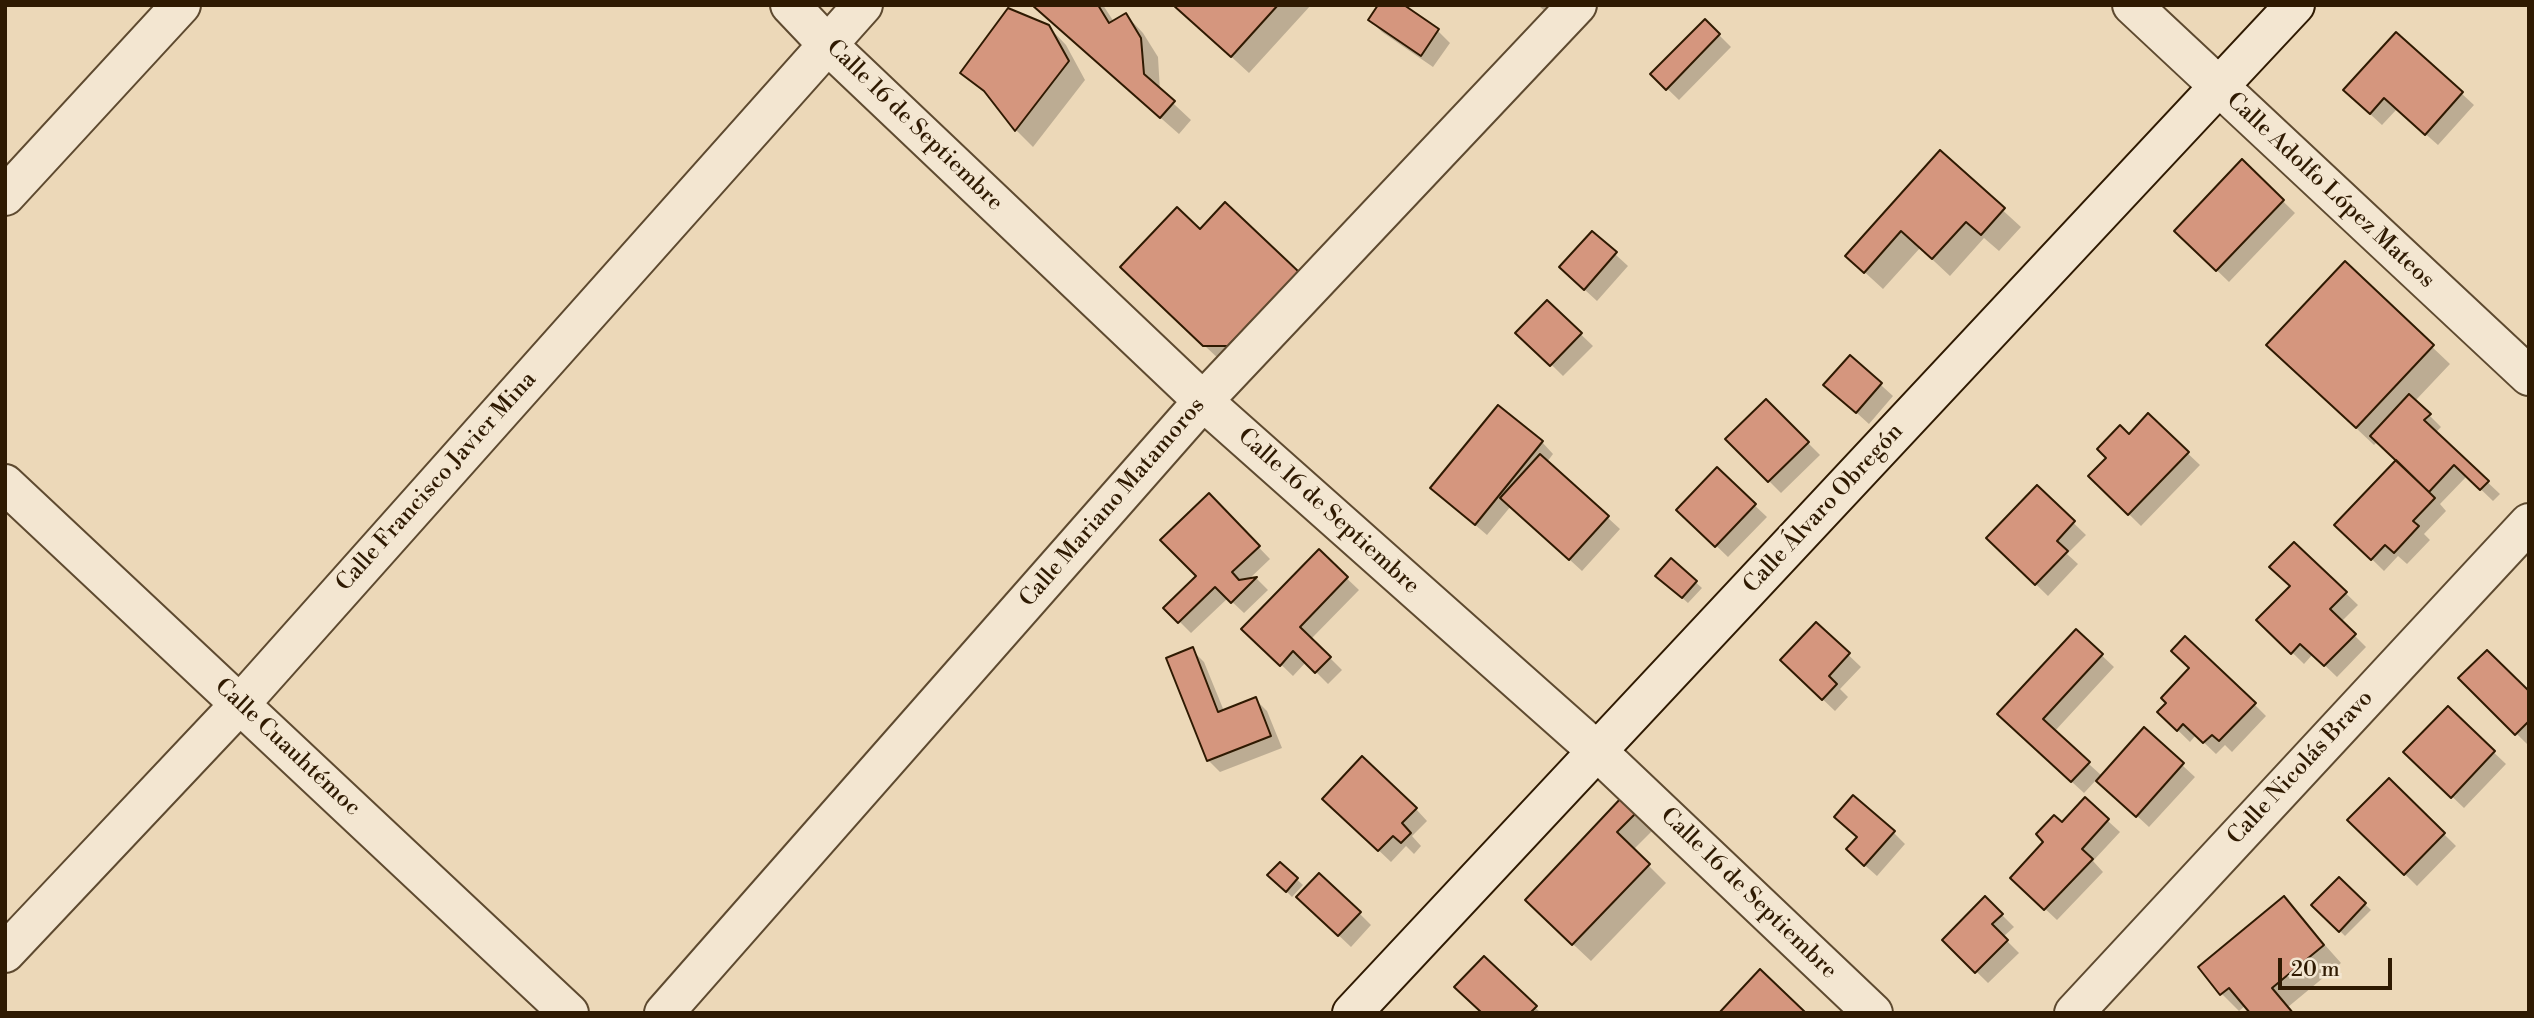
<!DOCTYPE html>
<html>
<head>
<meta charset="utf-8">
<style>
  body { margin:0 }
  #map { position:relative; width:2534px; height:1018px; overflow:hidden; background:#ecd8b8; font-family:"Libre Bodoni",serif }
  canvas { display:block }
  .frame { position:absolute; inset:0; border:7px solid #2f1a02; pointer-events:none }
  .scale { position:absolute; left:2278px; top:958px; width:114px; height:32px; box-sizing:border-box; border:4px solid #2f1a02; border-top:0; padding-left:9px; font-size:21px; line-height:24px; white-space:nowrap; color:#2f1a02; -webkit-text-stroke:5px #f3e6d1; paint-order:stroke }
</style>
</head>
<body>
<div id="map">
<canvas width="2534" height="1018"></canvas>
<div class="frame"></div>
<div class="scale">20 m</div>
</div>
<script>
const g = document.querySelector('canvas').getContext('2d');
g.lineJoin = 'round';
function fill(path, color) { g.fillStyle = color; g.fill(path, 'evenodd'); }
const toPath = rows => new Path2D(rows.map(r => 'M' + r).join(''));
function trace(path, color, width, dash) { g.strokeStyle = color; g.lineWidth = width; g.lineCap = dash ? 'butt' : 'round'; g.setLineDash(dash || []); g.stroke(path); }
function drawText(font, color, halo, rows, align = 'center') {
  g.font = font + ' "Libre Bodoni",serif'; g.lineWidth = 6; g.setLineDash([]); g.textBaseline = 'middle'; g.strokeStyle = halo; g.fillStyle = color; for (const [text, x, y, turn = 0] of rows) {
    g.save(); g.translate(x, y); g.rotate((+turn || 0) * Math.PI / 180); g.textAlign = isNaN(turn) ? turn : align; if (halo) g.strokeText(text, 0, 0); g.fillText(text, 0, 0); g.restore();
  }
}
fill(toPath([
  [1032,5,1103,5,1114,22,1126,15,1143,33,1158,57,1160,91,1191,120,1179,134],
  [1175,5,1311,5,1249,73],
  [1401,5,1438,31,1450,43,1433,67,1382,32,1370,20],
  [1538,5,1562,5,1551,17],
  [1705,21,1731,47,1679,100,1652,74],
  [1048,26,1066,45,1085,80,1033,147,1016,130,994,101,962,73],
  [2397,34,2474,105,2438,145,2397,109,2382,125,2357,102],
  [1940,153,2021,227,1999,251,1984,238,1950,276,1920,248,1883,289,1847,256],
  [2242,161,2295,213,2229,282,2176,231],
  [1200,231,1315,291,1222,362,1140,285],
  [1592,233,1628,266,1597,301,1573,279],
  [2345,264,2450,364,2415,401,2441,427,2435,433,2500,494,2493,501,2467,476,2440,504,2446,511,2424,534,2430,540,2407,564,2398,556,2384,571,2337,525,2403,465,2378,441,2374,445,2286,362],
  [1547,302,1593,346,1563,376,1518,332],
  [1850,357,1893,396,1869,424,1838,396],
  [1766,401,1820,455,1781,493,1727,439],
  [2148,416,2200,465,2141,526,2090,476],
  [1542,442,1553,454,1547,462,1620,529,1582,571,1511,506,1487,535,1432,488],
  [1717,470,1767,517,1728,557,1679,510],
  [2037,488,2086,535,2067,554,2078,564,2048,596,1988,538],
  [1209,496,1270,559,1248,580,1257,579,1268,590,1244,613,1228,598,1191,633,1166,608,1199,577],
  [2295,544,2358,605,2341,622,2366,647,2337,677,2313,654,2304,664,2259,620,2292,587],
  [1319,552,1359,590,1311,639,1342,670,1328,684,1306,662,1293,676,1244,629],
  [1671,560,1702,588,1688,603,1663,581],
  [1816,624,1861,667,1840,689,1848,697,1835,711,1794,672],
  [2076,631,2114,667,2054,732,2102,776,2144,730,2195,777,2149,827,2097,779,2084,793,2011,726],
  [1192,650,1204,662,1224,711,1255,699,1267,711,1282,748,1220,772,1208,760],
  [2191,668,2254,704,2266,716,2232,752,2225,745,2216,754,2196,735,2190,742,2159,712,2168,703],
  [2460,678,2529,693,2528,745],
  [2448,709,2506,764,2464,808,2418,764],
  [2389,780,2456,846,2417,886,2350,820],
  [1622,800,1653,830,1633,850,1666,883,1591,961,1544,917],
  [2085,800,2120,832,2093,861,2103,872,2057,920,2024,889,2062,824],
  [1416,809,1427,821,1412,836,1421,846,1414,854,1406,846,1391,862,1336,810],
  [1894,833,1905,844,1877,876,1860,861],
  [1280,864,1303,885,1292,897,1270,875],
  [2339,879,2371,910,2345,936,2314,905],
  [1298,897,1359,913,1371,925,1351,947],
  [1985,898,2014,927,2003,937,2019,953,1988,983,1944,940],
  [2283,898,2341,963,2288,1007,2293,1013,2252,1013,2246,1005,2239,1011,2222,994],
  [1484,958,1541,1013,1483,1013]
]), '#0003');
const building = toPath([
  [1032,5,1098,5,1109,23,1126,13,1141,38,1144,74,1175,101,1160,118,1032,5],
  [1173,5,1278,5,1231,57,1173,5],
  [1378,5,1404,5,1439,29,1421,56,1368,20,1378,5],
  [1008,8,1049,25,1069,61,1015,131,984,91,960,73,1008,8],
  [1705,19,1720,34,1666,90,1650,74,1705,19],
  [2396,32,2463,92,2425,135,2384,98,2370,114,2343,90,2396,32],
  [1940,150,2005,208,1981,235,1966,222,1932,259,1901,231,1864,273,1845,256,1940,150],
  [2242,159,2284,200,2216,271,2174,231,2242,159],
  [1225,202,1299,272,1228,346,1203,346,1120,267,1177,207,1200,229,1225,202],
  [1592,231,1617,252,1584,290,1559,267,1592,231],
  [2345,261,2434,345,2356,428,2266,345,2345,261],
  [1547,300,1582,333,1550,366,1515,333,1547,300],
  [1850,355,1882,383,1856,413,1823,385,1850,355],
  [2409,394,2431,414,2424,420,2489,481,2480,490,2454,465,2429,492,2370,436,2409,394],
  [1766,399,1809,442,1768,482,1725,439,1766,399],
  [1498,405,1543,441,1475,525,1430,488,1498,405],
  [2148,413,2189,452,2128,515,2088,476,2106,458,2097,449,2120,425,2129,434,2148,413],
  [1540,454,1609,516,1569,560,1500,498,1540,454],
  [2396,460,2435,498,2413,521,2419,526,2394,553,2385,545,2371,560,2334,525,2396,460],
  [1717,467,1756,504,1715,547,1676,510,1717,467],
  [2037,485,2075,521,2057,541,2068,551,2035,585,1986,538,2037,485],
  [1209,493,1260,546,1232,572,1239,580,1257,577,1231,603,1215,587,1178,623,1163,608,1196,576,1160,540,1209,493],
  [2294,542,2347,592,2330,609,2356,634,2324,666,2300,644,2291,654,2256,620,2290,586,2269,567,2294,542],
  [1319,549,1348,577,1300,627,1331,657,1315,673,1293,651,1280,666,1241,629,1319,549],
  [1671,558,1697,581,1682,598,1655,576,1671,558],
  [1816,622,1850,653,1829,676,1837,684,1822,700,1780,660,1816,622],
  [2076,629,2103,654,2043,719,2090,762,2071,782,1997,714,2076,629],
  [2185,636,2256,703,2219,741,2212,735,2203,743,2183,724,2177,731,2157,712,2166,703,2161,698,2189,668,2171,651,2185,636],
  [1193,647,1218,712,1256,697,1271,736,1207,761,1166,658,1193,647],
  [2487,650,2529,691,2529,721,2515,735,2458,678,2487,650],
  [2448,706,2495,751,2451,798,2403,752,2448,706],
  [2144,727,2184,763,2136,817,2096,781,2144,727],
  [1362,756,1417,808,1402,823,1411,833,1401,843,1393,836,1378,851,1322,799,1362,756],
  [2389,778,2445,833,2404,875,2347,820,2389,778],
  [1853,795,1895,831,1864,866,1846,849,1857,837,1834,817,1853,795],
  [1622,797,1637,812,1617,832,1650,864,1572,945,1525,900,1622,797],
  [2085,797,2109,819,2082,849,2093,859,2044,910,2010,878,2043,842,2036,834,2054,815,2062,822,2085,797],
  [1280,862,1298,878,1286,892,1267,875,1280,862],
  [1319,873,1361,912,1338,936,1296,897,1319,873],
  [2339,877,2366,903,2339,932,2311,905,2339,877],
  [1985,896,2003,914,1992,924,2008,940,1975,973,1942,940,1985,896],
  [2284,896,2324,945,2272,988,2293,1013,2250,1013,2229,988,2220,995,2198,967,2284,896],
  [1484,956,1537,1006,1530,1013,1482,1013,1454,987,1484,956],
  [1760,969,1806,1013,1719,1013,1760,969]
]);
fill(building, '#d5967e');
trace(building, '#2f1a02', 2);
const street = toPath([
  [790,5,827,44,1203,401,1597,751,1873,1013],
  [2132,5,2529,376],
  [5,196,181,5],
  [5,484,569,1013],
  [5,953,240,704,863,5],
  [664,1013,1203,401,1577,5],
  [2074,1013,2529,523]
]);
const secondary = toPath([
  [1352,1013,2295,5]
]);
trace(street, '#5e4a30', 42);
trace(secondary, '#2f1a02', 42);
trace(street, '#f3e6d1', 38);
trace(secondary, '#f3e6d1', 38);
drawText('23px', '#2f1a02', '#f3e6d1', [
  ["Calle 16 de Septiembre",914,126,44],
  ["Calle Adolfo López Mateos",2330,191,43],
  ["Calle Francisco Javier Mina",437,482,-48],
  ["Calle Mariano Matamoros",1113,503,-49],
  ["Calle Álvaro Obregón",1824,509,-47],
  ["Calle 16 de Septiembre",1328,512,42],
  ["Calle Cuauhtémoc",287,748,43],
  ["Calle Nicolás Bravo",2301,768,-47],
  ["Calle 16 de Septiembre",1748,894,44]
]);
</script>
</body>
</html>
